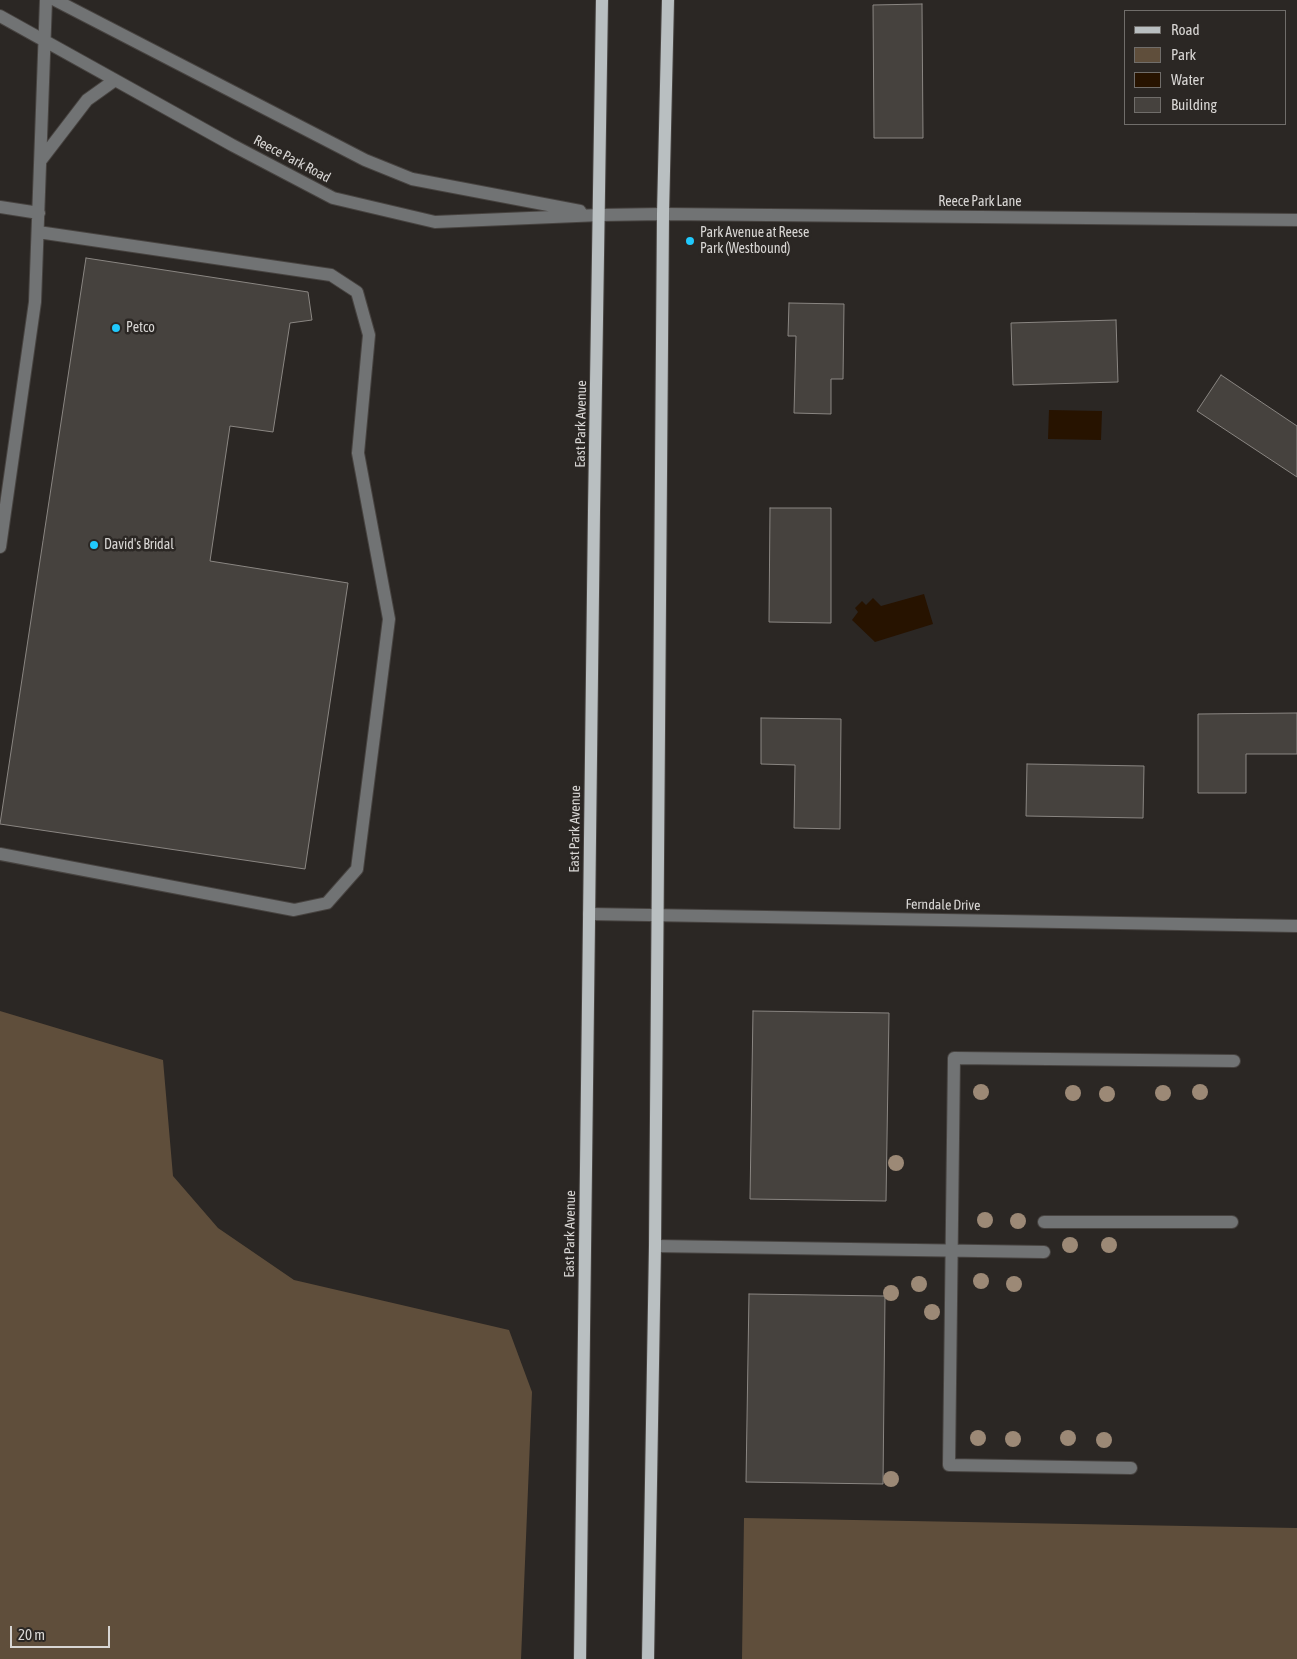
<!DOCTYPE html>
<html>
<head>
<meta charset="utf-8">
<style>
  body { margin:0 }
  #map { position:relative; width:1297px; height:1659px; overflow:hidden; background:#2b2724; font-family:"Asap Condensed",sans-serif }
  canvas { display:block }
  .legend { position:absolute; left:1124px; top:10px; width:162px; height:115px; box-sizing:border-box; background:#2b2724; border:1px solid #706d6a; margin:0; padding:6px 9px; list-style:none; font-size:15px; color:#d8d6d4 }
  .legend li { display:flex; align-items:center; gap:10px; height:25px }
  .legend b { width:25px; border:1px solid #706d6a }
  .scale { position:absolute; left:10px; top:1626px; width:100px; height:22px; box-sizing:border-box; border:2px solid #d8d6d4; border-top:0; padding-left:6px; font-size:15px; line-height:18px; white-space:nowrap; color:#d8d6d4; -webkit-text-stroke:4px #2b2724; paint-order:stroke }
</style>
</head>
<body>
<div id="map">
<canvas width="1297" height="1659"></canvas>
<ul class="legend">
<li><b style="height:6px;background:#b9bfc1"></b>Road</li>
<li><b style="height:14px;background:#5f4e3b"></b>Park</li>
<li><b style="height:14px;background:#271300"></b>Water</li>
<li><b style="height:14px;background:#46423e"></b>Building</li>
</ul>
<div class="scale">20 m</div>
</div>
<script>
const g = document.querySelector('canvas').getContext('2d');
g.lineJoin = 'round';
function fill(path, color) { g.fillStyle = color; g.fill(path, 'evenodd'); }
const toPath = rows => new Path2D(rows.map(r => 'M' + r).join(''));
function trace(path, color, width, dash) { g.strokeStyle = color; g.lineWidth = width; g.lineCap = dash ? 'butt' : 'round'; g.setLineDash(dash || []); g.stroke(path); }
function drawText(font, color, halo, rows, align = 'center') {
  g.font = font + ' "Asap Condensed",sans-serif'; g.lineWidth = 5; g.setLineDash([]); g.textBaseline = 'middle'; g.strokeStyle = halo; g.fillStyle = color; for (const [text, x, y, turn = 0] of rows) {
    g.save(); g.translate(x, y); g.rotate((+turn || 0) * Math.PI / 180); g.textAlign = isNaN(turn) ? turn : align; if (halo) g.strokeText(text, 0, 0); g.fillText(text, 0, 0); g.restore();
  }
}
fill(toPath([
  [0,1011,163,1060,173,1176,218,1228,294,1280,509,1330,532,1392,521,1659,0,1659],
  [744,1518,1297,1528,1297,1659,742,1659]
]), '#5f4e3b');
fill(toPath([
  [1049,410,1102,411,1101,440,1048,439],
  [924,594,933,624,875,642,852,620,858,612,855,608,862,601,866,605,873,598,881,606]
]), '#271300');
const building = toPath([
  [922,4,923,138,874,138,873,5,922,4],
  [86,258,308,292,312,320,290,323,273,432,230,426,210,561,348,583,305,869,0,824,86,258],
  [789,303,844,304,843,379,831,379,831,414,794,413,796,336,788,336,789,303],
  [1116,320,1118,382,1013,385,1011,323,1116,320],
  [1221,375,1297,426,1297,477,1197,411,1221,375],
  [770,508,831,508,831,623,769,622,770,508],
  [1297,713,1297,754,1246,754,1246,793,1198,793,1198,714,1297,713],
  [761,718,841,719,840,829,794,828,795,765,761,764,761,718],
  [1027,764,1144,766,1143,818,1026,816,1027,764],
  [753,1011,889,1013,886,1201,750,1199,753,1011],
  [749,1294,885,1296,883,1484,746,1482,749,1294]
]);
fill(building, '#46423e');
trace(building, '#8a8682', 1);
const minor = toPath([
  [55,0,365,160,412,179,580,211],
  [0,16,232,145,333,198,435,222,600,215,663,214,1297,220],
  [41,160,87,100,115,80],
  [0,207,39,213],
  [0,547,35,302,46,0],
  [0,854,294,910,327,903,357,869,389,619,358,453,369,335,357,292,331,275,38,232],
  [589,914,1297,926],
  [1044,1222,1232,1222],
  [655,1246,1044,1252],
  [1131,1468,949,1465,954,1058,1234,1061]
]);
const major = toPath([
  [580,1659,594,511,602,0],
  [648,1659,655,1246,663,214,668,0]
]);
trace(minor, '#474340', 14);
trace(major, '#474340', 14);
trace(minor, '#717374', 12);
trace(major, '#b9bfc1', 12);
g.fillStyle = '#9c8976';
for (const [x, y] of [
  [981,1092],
  [1200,1092],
  [1073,1093],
  [1163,1093],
  [1107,1094],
  [896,1163],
  [985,1220],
  [1018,1221],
  [1070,1245],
  [1109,1245],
  [981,1281],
  [919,1284],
  [1014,1284],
  [891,1293],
  [932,1312],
  [978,1438],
  [1068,1438],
  [1013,1439],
  [1104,1440],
  [891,1479]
]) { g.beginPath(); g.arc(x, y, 8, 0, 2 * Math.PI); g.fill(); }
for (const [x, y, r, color] of [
  [690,241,5,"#20c9fd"],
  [116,328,5,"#20c9fd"],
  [94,545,5,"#20c9fd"]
]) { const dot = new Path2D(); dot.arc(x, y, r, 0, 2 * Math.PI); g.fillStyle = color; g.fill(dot); trace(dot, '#2b2724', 2); }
drawText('14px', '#d8d6d4', '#2b2724', [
  ["Reece Park Road",292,159,28],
  ["Reece Park Lane",980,202],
  ["East Park Avenue",581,424,-89],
  ["East Park Avenue",575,829,-89],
  ["Ferndale Drive",943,905,1],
  ["East Park Avenue",570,1234,-89]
]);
drawText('14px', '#d8d6d4', '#2b2724', [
  ["Park Avenue at Reese",700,233],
  ["Park (Westbound)",700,249],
  ["Petco",126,328],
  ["David's Bridal",104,545]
], 'left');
</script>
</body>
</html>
